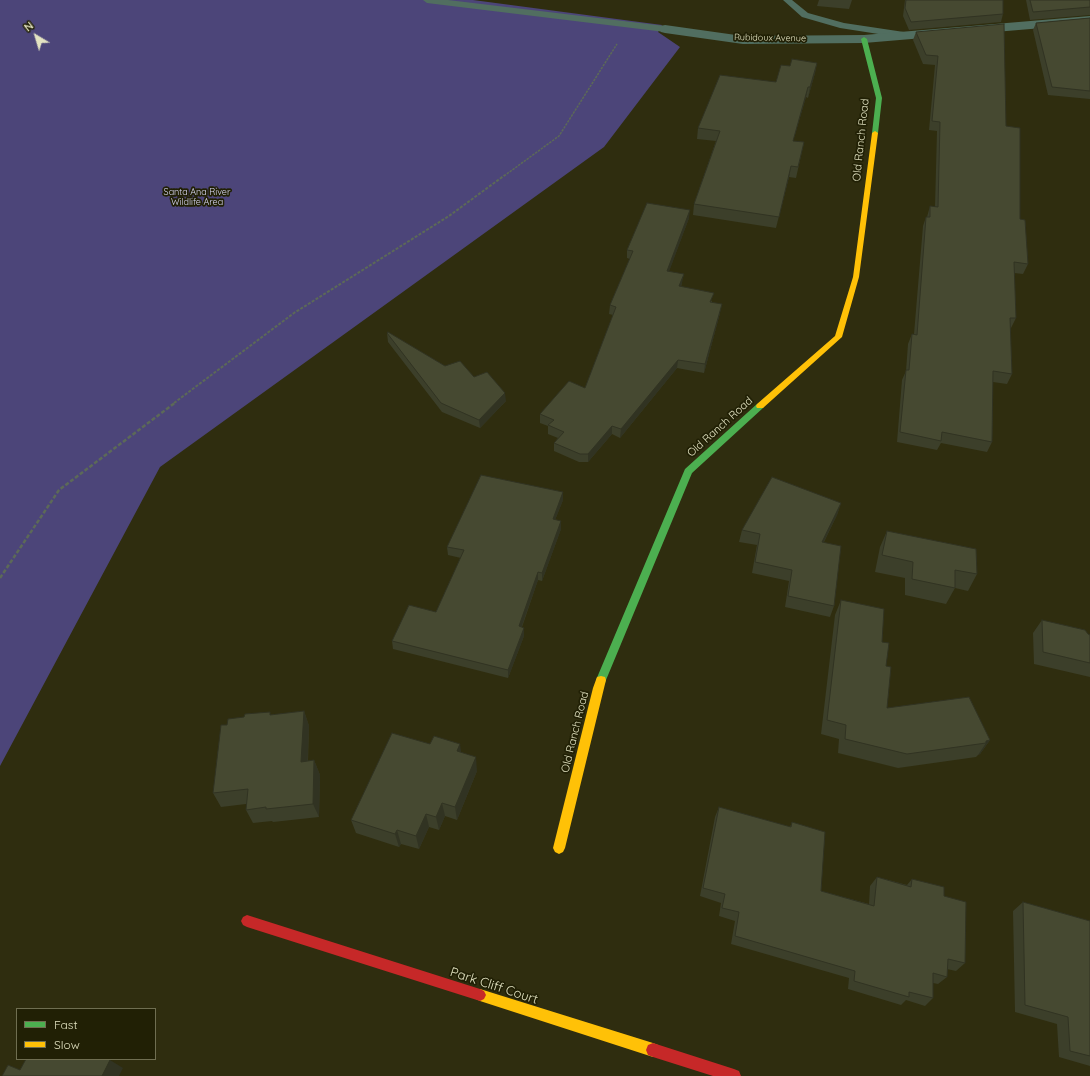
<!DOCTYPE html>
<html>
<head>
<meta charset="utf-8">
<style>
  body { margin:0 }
  #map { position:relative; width:1090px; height:1076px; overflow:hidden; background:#2f2d0f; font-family:Quicksand,sans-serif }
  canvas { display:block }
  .legend { position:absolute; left:16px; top:1008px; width:140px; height:52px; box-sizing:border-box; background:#212005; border:1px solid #6f6e51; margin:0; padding:5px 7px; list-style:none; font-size:12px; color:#e3e3c2 }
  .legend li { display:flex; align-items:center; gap:8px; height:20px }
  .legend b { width:20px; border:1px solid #6f6e51 }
  .north { position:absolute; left:16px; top:16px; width:40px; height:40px; -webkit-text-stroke:3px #212005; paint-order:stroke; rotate:322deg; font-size:11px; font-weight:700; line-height:16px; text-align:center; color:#e3e3c2 }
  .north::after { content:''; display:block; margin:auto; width:14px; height:18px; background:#e3e3c2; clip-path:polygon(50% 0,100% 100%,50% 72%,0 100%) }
</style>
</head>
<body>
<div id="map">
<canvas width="1090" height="1076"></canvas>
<ul class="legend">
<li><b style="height:5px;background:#4caf50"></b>Fast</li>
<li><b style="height:5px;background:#ffc107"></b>Slow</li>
</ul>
<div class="north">N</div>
</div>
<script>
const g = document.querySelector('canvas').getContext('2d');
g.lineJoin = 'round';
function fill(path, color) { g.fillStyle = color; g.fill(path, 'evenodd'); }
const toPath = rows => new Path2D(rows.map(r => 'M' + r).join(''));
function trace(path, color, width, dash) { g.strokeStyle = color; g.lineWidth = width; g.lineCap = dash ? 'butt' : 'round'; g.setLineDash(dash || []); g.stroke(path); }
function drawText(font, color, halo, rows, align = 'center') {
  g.font = font + ' Quicksand,sans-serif'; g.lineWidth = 3.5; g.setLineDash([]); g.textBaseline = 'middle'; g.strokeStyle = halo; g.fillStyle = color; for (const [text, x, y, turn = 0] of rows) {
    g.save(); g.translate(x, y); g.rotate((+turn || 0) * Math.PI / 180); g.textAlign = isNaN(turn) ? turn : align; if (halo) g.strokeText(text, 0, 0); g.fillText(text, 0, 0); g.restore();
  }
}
fill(toPath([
  [0,0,473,0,662,25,658,32,680,47,604,147,160,467,0,766]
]), '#4c4579');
trace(toPath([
  [504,176,559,136,617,44]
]), '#5c6958', 1.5, [2.5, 1]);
trace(toPath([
  [174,403,294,313,449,216,505,175]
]), '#5c6958', 2, [3, 1.5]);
trace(toPath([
  [0,578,59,490,176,402]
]), '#5c6958', 2.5, [4, 2]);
fill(toPath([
  [423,0,448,0,665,26,669,29,665,32,427,3,423,0],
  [783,0,792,0,808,13,844,23,904,32,908,35,904,38,840,28,802,17,783,0]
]), '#516e60');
fill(toPath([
  [1090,16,1090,24,864,43,743,44,665,33,661,32,659,29,661,26,665,25,743,36,864,35,1090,16]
]), '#516e60');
fill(toPath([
  [864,37,867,39,882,98,878,133,875,135,872,133,876,98,861,39,864,37],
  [760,403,763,404,764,406,763,408,692,473,606,680,605,683,601,684,597,683,596,680,685,469,757,404,760,403]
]), '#4caf50');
fill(toPath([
  [875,131,878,133,859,277,842,337,763,408,757,408,756,406,757,404,835,336,853,277,872,133,875,131],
  [601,676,605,677,606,680,565,848,563,852,559,854,555,852,553,848,593,688,597,677,601,676],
  [480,989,653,1043,658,1045,660,1050,658,1055,653,1057,480,1001,476,999,474,995,476,991,480,989]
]), '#ffc107');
fill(toPath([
  [247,915,480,989,484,991,486,995,484,999,480,1001,247,927,243,925,241,921,243,917,247,915],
  [653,1043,734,1069,739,1071,741,1076,713,1076,653,1057,648,1055,646,1050,648,1045,653,1043]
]), '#c62828');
fill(toPath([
  [819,0,852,0,849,9,817,6],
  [905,0,1003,0,1003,14,1001,22,909,30,903,16],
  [1026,0,1090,0,1090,15,1030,20],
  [1090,18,1090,99,1048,95,1033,30,1036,23],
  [916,32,1006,126,1020,219,1028,264,1023,274,1014,273,1016,318,1011,328,1010,328,1012,374,1007,384,993,382,992,442,987,452,941,443,937,450,897,442,902,380,906,371,908,344,912,334,914,334,923,226,926,217,927,217,930,206,935,207,937,131,929,130,935,65,923,64,913,40],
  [817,63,815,73,808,98,806,97,793,141,804,142,796,178,789,177,776,228,693,215,694,204,716,141,697,139,698,128,776,82,790,66],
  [689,218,669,271,682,283,681,287,712,301,712,303,720,313,704,373,677,368,620,438,612,434,588,462,579,462,554,451,554,443,558,438,548,434,548,426,540,423,540,414,585,388,613,315,609,314,610,305,630,259,627,258,627,250],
  [387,333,445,366,474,377,506,401,480,428,442,412,388,342],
  [563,500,555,520,561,529,542,581,538,580,522,627,524,636,508,678,393,649,392,641,436,612,461,558,448,555,447,547],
  [841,503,837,515,824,542,834,606,830,617,785,607,789,581,752,573,757,545,739,542,742,530],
  [887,531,977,574,968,591,955,588,946,604,905,595,905,578,875,572,880,547],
  [841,600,882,642,886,666,887,708,990,740,980,754,978,755,976,757,898,768,838,753,839,739,821,734,835,615],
  [1042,620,1090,635,1090,677,1034,664,1033,633],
  [304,711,309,726,308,761,314,760,320,775,319,817,273,822,272,821,253,823,246,810,246,804,221,807,213,793,227,725,271,715],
  [461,752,477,771,457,820,445,816,439,830,429,827,419,849,401,844,399,847,356,833,351,820],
  [719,807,790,827,792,822,821,891,869,904,870,886,877,877,907,885,912,879,944,896,965,963,956,971,947,969,947,977,938,984,933,983,933,998,925,1006,906,1000,901,1005,848,989,849,978,731,944,735,921,719,916,721,903,700,896,715,817],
  [1023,902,1090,921,1090,1066,1059,1057,1057,1024,1015,1012,1013,911]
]), '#3c3f2a');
fill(toPath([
  [817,63,815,73,808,98,810,87],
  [808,87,806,97,790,151,793,141],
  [791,166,789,177,776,228,779,217],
  [690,210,689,218,666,280,667,271],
  [684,274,682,283,678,295,679,286],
  [722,304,720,313,704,373,705,364],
  [678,360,677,368,620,438,621,429],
  [505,393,506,401,480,428,479,420],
  [612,426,612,434,588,462,588,454],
  [563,492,563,500,552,528,553,519],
  [841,503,837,515,818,553,822,542],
  [561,521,561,529,542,581,542,573],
  [538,572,538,580,519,634,519,626],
  [524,628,524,636,508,678,508,670],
  [304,711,309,726,307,776,301,762],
  [990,740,980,754,978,755,986,743,986,741],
  [460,744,462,758,457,751],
  [476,757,477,771,457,820,455,807],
  [314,760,320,775,319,817,313,804],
  [442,803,445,816,439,830,436,817],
  [426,814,429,827,419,849,416,836],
  [397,830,401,844,399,847,395,834],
  [110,1060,123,1068,119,1076,102,1076]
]), '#313322');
const building = toPath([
  [906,0,1003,0,1003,14,911,22,905,8,906,0],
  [1030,0,1090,0,1090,7,1033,12,1030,0],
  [1090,18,1090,91,1052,87,1036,23,1090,18],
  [1004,24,1006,126,1020,128,1020,219,1025,220,1028,264,1014,262,1016,318,1010,318,1012,374,993,371,992,442,942,432,941,441,900,432,906,370,909,370,912,334,917,335,926,217,930,217,930,206,938,207,940,122,932,121,938,56,926,55,916,32,1004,24],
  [792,59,817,63,810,87,808,87,793,141,804,142,798,167,791,166,779,217,694,204,720,131,698,128,720,75,776,82,781,65,790,66,792,59],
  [647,203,690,210,667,271,684,274,679,286,714,293,710,302,722,304,705,364,678,360,621,429,612,426,588,454,580,454,554,443,564,432,548,425,554,420,540,414,569,381,585,388,616,307,610,305,633,251,627,250,647,203],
  [388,332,445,366,460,361,474,377,487,372,505,393,479,420,441,403,387,333,388,332],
  [481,475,563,492,553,519,561,521,542,573,538,572,519,626,524,628,508,670,392,641,409,605,436,612,464,550,447,547,481,475],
  [772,477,841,503,822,542,841,546,834,606,788,596,792,570,755,562,760,534,742,530,772,477],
  [887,531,976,549,977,574,955,570,955,588,912,579,913,562,882,555,887,531],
  [841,600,884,609,882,642,889,643,886,666,891,667,887,708,969,697,990,740,986,741,986,743,907,754,845,739,846,725,827,720,841,600],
  [1042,620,1085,630,1088,634,1090,635,1090,663,1043,652,1042,620],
  [304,711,301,762,314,760,313,804,266,809,266,807,246,810,248,789,213,793,221,725,227,725,228,719,244,717,245,714,270,712,270,715,304,711],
  [392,733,430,744,434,736,460,744,457,751,476,757,455,807,442,803,436,817,426,814,416,836,397,830,395,834,351,820,392,733],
  [719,807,791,827,792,822,825,832,821,891,874,906,877,877,911,887,912,879,944,887,944,896,966,902,965,963,948,959,947,977,933,973,933,998,909,992,909,997,854,981,855,971,735,936,739,912,722,908,725,894,703,888,719,807],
  [1023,902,1090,921,1090,1056,1070,1051,1068,1017,1025,1005,1023,902],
  [26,1059,108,1059,110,1060,102,1076,2,1076,8,1065,20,1070,26,1059]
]);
fill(building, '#464931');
trace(building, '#313322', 1);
drawText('9px', '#e3e3c2', '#212005', [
  ["Rubidoux Avenue",770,38,1]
]);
drawText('9px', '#dad9f6', '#212005', [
  ["Santa Ana River",197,192],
  ["Wildlife Area",197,202]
]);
drawText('11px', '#e3e3c2', '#212005', [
  ["Old Ranch Road",861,140,-84],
  ["Old Ranch Road",720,427,-42],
  ["Old Ranch Road",575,732,-76]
]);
drawText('13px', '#e3e3c2', '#212005', [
  ["Park Cliff Court",494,986,18]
]);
</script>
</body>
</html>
